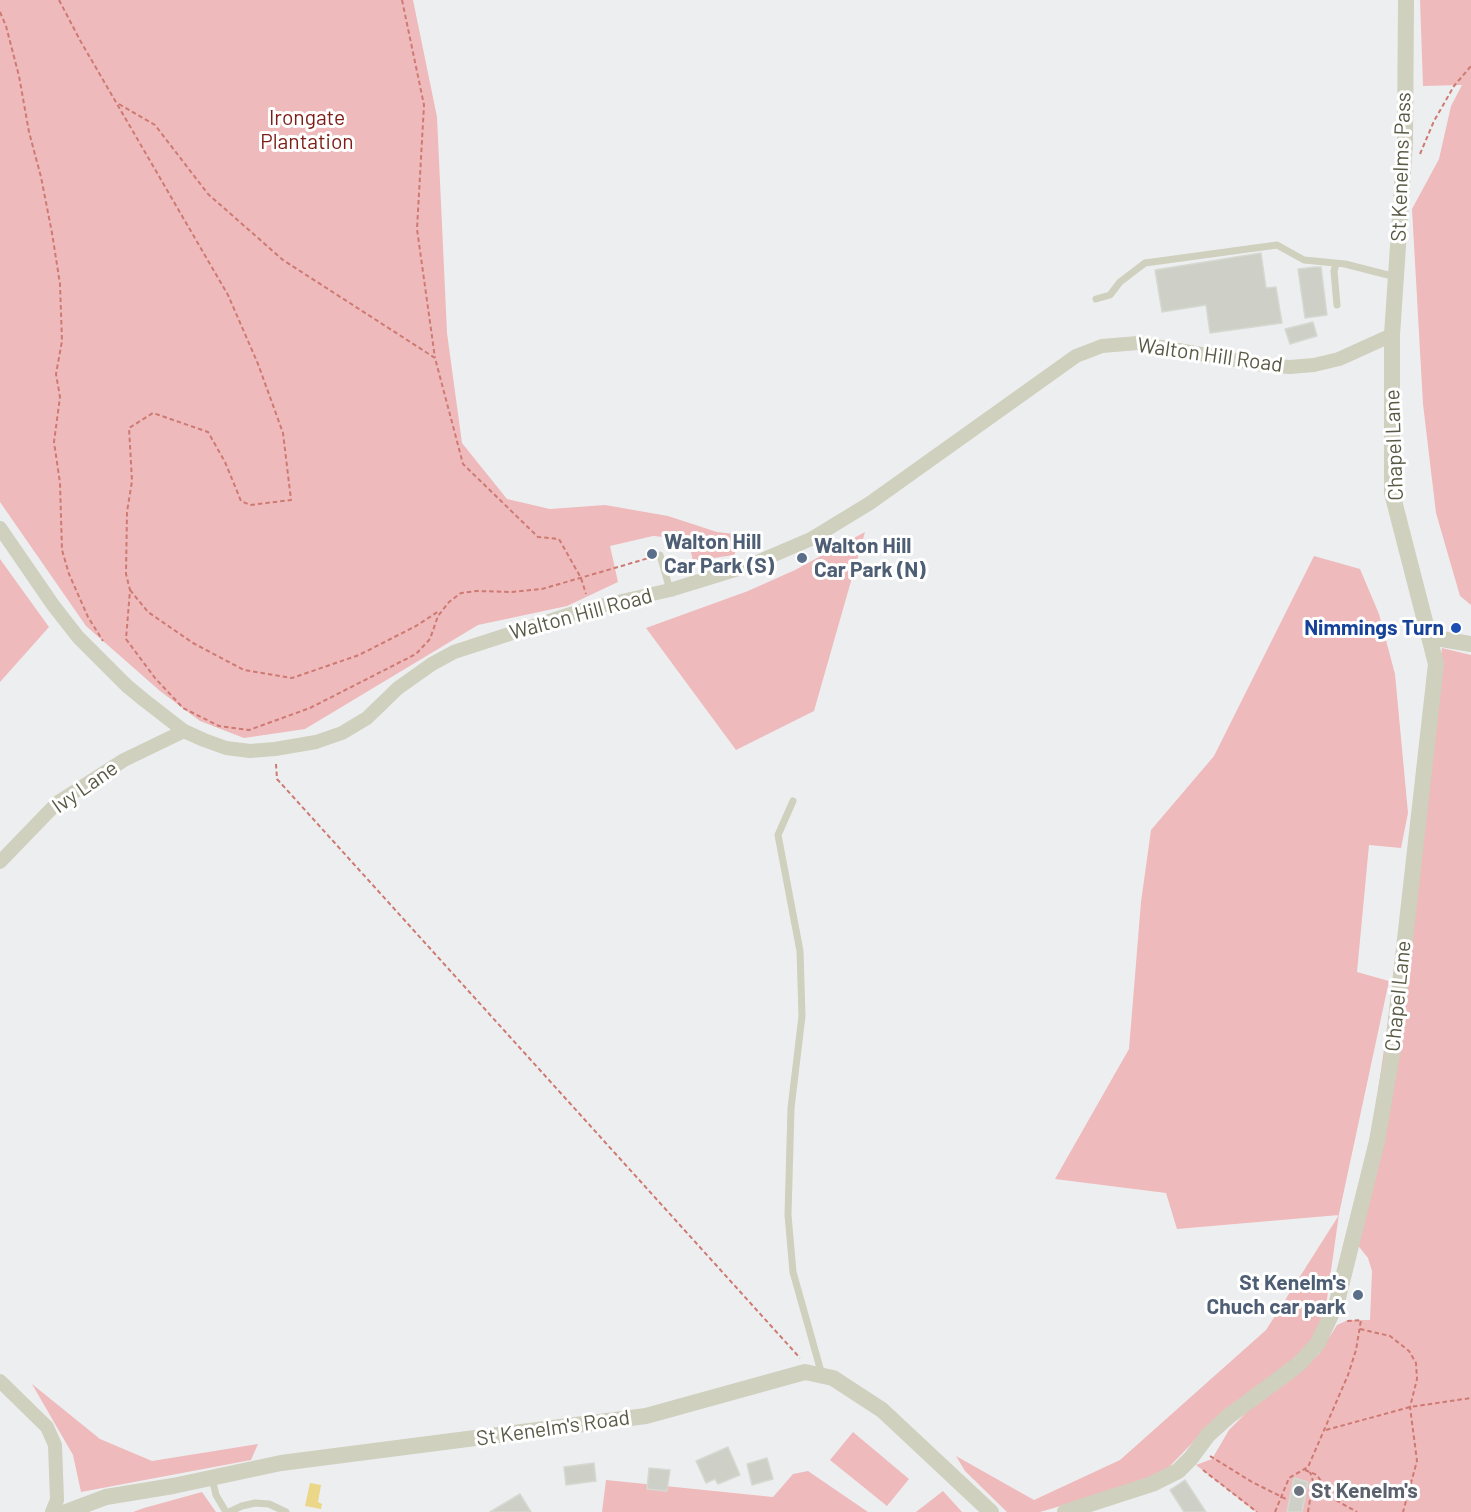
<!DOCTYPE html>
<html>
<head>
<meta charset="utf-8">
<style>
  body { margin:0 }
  canvas { display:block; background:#edeef0 }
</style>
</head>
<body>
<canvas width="1471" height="1512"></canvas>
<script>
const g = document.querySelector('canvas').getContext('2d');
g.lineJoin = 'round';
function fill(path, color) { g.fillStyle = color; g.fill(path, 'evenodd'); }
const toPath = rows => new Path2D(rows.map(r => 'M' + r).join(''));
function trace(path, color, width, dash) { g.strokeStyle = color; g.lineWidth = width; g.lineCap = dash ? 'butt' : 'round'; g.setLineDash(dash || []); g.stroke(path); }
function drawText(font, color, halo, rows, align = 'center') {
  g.font = font + ' Barlow,sans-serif'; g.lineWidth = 6; g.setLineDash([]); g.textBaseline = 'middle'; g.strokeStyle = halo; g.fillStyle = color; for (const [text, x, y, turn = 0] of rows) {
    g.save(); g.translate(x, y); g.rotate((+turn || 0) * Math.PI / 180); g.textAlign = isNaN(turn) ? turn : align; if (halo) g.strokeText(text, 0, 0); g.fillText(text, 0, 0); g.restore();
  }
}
fill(toPath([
  [0,0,413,0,437,117,447,333,462,443,507,499,550,509,605,505,668,516,717,532,744,535,734,555,693,561,688,539,653,536,610,546,618,582,567,606,478,625,305,729,244,738,200,721,160,691,86,626,0,502],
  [1420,0,1471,0,1471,605,1460,596,1436,513,1423,404,1412,209,1439,159,1451,106,1462,85,1423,86],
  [865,532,814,711,736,750,646,628,748,591,795,570],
  [1314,556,1360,569,1379,614,1395,674,1408,813,1401,848,1369,845,1357,972,1389,981,1339,1214,1325,1313,1310,1342,1287,1365,1196,1439,1169,1467,1149,1480,1040,1512,1007,1512,965,1471,956,1456,1034,1500,1120,1460,1266,1330,1339,1215,1177,1229,1166,1193,1055,1179,1129,1049,1141,902,1151,830,1214,756],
  [0,559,49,627,0,682],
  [1442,648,1471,655,1471,1512,1256,1512,1196,1465,1212,1459,1229,1430,1259,1400,1319,1354,1337,1325,1348,1320,1370,1320,1372,1271,1368,1258,1356,1243],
  [32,1384,100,1439,152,1461,258,1444,251,1460,81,1492,73,1455],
  [853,1432,909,1479,887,1506,830,1460],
  [808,1471,868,1512,602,1512,606,1480,773,1497,793,1474],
  [943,1491,962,1512,916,1512],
  [202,1492,216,1512,133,1512,144,1508]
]), '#efbabc');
fill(toPath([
  [310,1483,321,1485,318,1502,322,1504,321,1509,305,1506]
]), '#ecd687');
const building = toPath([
  [1261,253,1266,288,1276,287,1282,323,1210,333,1206,305,1162,312,1155,270,1261,253],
  [1315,267,1321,267,1327,315,1305,318,1298,269,1315,267],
  [1313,322,1317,336,1290,344,1285,329,1313,322],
  [728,1447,740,1475,718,1484,715,1479,706,1483,696,1461,728,1447],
  [767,1458,773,1479,752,1485,747,1464,767,1458],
  [594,1463,596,1481,566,1485,564,1467,594,1463],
  [649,1468,670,1470,667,1491,647,1489,649,1468],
  [1294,1478,1308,1482,1302,1512,1287,1512,1294,1478],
  [1185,1480,1206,1512,1184,1512,1170,1490,1185,1480],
  [520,1494,531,1512,490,1512,520,1494]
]);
fill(building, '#ced0c7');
trace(building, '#d6d9d1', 1.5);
trace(toPath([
  [59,0,81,42,228,295,258,364,283,433,291,500,250,505,241,501,225,462,208,432,153,413,129,428,132,481,127,512,126,574,130,590,126,639,155,678,183,708,219,726,249,730,310,708,416,654,430,639,438,616,449,602,461,593,477,591,512,592,542,589,649,558],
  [402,0,424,105,417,229,435,358],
  [0,12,6,26,19,76,29,132,41,177,52,233,60,284,62,341,56,374,60,397,54,442,60,483,62,550,69,574,88,617,103,641],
  [119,104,155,125,208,194,283,260,435,358,463,464,538,537,559,539,581,578,586,594],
  [1420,154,1434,121,1454,86,1471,66],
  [130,590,148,612,193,643,244,670,292,678,359,655,416,626,439,611],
  [276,764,277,779,800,1358],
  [1360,1329,1390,1336,1409,1351,1416,1363,1417,1379,1410,1407,1417,1461,1403,1512],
  [1326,1430,1410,1407,1471,1398],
  [1210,1456,1252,1482,1286,1499],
  [1203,1470,1257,1512],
  [1305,1470,1317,1475,1332,1498,1357,1512],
  [1275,1512,1289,1478,1308,1467,1348,1375,1356,1350,1361,1320,1347,1321],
  [1308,1512,1313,1481,1310,1472]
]), '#cd7a72', 2, [4.5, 3]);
trace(toPath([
  [1336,264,1334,271,1337,305],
  [1096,299,1110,295,1120,282,1145,263,1277,245,1304,260,1345,264,1396,277],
  [660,555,670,590],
  [793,801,778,835,800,951,802,1016,791,1108,788,1215,793,1272,822,1375],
  [212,1478,216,1495,226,1512],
  [229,1512,242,1506,255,1503,269,1504,286,1512]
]), '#cfd0bd', 7);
trace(toPath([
  [0,528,53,605,78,637,127,686,144,700,184,731,204,740,226,748,250,751,275,749,316,742,342,733,367,718,398,688,432,664,454,652,583,610,670,590,748,566,811,539,870,503,1076,356,1102,346,1138,343,1264,365,1290,367,1314,365,1339,359,1392,335],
  [0,862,57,803,124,760,184,731],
  [0,1381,47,1427,55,1445,57,1500,52,1512]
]), '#cfd0bd', 14);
trace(toPath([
  [1430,637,1471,644],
  [66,1512,106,1497,173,1486,281,1463,646,1416,805,1372,833,1378,882,1410,991,1512],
  [1065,1512,1152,1484,1178,1471,1191,1458,1208,1435,1229,1416,1299,1364,1318,1343,1337,1302,1377,1141,1392,1055,1436,664,1392,493,1392,335,1405,142,1406,0]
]), '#cfd0bd', 16);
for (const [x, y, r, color] of [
  [652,554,6,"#5c6f8a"],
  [802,558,6,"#5c6f8a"],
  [1456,628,6,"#1a4fb4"],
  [1358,1295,6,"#5c6f8a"],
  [1299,1491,6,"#6b7280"]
]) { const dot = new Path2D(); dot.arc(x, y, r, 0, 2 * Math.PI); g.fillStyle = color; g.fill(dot); trace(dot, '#fff', 2); }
drawText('21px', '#7c1e16', '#fff', [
  ["Irongate",307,118],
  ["Plantation",307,142]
]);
drawText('21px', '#595a45', '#fff', [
  ["St Kenelms Pass",1401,167,-88],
  ["Walton Hill Road",1210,355,8],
  ["Chapel Lane",1394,445,-92],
  ["Walton Hill Road",581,614,-15],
  ["Ivy Lane",85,787,-35],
  ["Chapel Lane",1398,996,-84],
  ["St Kenelm's Road",553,1428,-8]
]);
drawText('bold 21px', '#4e5e75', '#fff', [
  ["Walton Hill",664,542],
  ["Car Park (S)",664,566],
  ["Walton Hill",814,546],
  ["Car Park (N)",814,570],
  ["St Kenelm's",1346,1283,"right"],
  ["Chuch car park",1346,1307,"right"]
], 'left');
drawText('bold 21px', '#164399', '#fff', [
  ["Nimmings Turn",1444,628]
], 'right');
drawText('bold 21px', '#5b616d', '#fff', [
  ["St Kenelm's",1311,1491]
], 'left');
</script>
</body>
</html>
